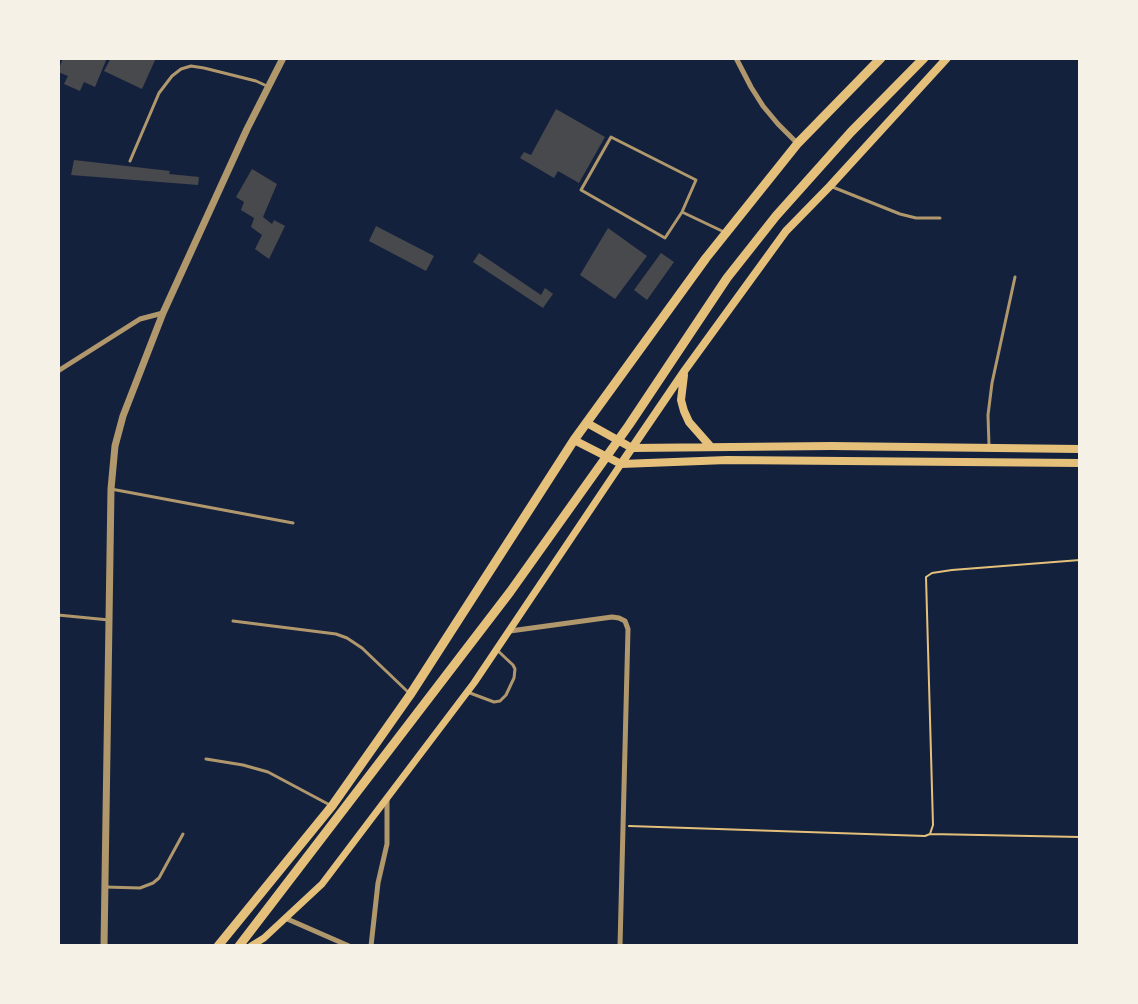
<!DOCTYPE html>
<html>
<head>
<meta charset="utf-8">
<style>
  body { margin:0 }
  #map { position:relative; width:1138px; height:1004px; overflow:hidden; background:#14213d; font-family:"Open Sans",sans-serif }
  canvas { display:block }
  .frame { position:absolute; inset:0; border:60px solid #f6f1e7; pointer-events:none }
</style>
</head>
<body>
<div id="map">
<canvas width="1138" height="1004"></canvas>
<div class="frame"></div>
</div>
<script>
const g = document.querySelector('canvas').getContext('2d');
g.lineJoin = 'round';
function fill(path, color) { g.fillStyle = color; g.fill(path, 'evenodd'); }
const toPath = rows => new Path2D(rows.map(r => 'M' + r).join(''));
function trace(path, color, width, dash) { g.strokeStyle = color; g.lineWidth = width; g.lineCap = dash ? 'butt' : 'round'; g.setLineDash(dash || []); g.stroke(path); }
fill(toPath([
  [63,58,107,58,95,87,84,82,80,91,64,84,68,76,58,72],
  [111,58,156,58,142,89,104,71],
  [556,109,605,137,579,183,558,171,554,178,520,158,524,152,531,155],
  [74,160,170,171,169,174,199,177,198,185,71,175],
  [252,169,277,184,263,217,272,224,274,220,285,226,269,259,255,249,262,235,251,227,254,218,241,210,244,202,236,197],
  [376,226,434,256,426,271,369,241],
  [608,228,647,256,615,299,580,275],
  [479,253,541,295,545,288,553,294,543,308,473,262],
  [661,253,674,262,647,300,634,290]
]), '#48494c');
trace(toPath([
  [629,826,925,836,930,834,933,825,926,577,932,573,952,570,1080,560],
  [930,834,1080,837]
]), '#e5c07b', 2);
trace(toPath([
  [130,161,159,93,172,76,181,69,191,66,204,68,256,81,269,87],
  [830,186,900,214,916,218,940,218],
  [682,212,696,180,611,137,581,190,665,238,682,212,722,231],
  [989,446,988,415,992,383,1015,277],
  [111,489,293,523],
  [58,615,109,620],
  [233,621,336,634,347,638,362,648,408,692],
  [470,693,494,702,500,701,506,695,514,678,515,669,513,665,497,650],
  [206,759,243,765,268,772,328,804],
  [105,887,140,888,153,883,159,878,183,834]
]), '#b1986c', 3);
trace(toPath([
  [736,58,751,87,763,106,778,124,797,143],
  [58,371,140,319,163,313],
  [510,631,612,617,619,618,625,621,628,629,620,946],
  [285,918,349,946],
  [371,946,378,883,387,844,387,800]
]), '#b1986c', 5);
trace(toPath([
  [104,946,111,489,115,446,123,416,163,313,247,129,283,58]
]), '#b1986c', 7);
trace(toPath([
  [251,946,264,938,322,884,474,683,621,464]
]), '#e5c07b', 7);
trace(toPath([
  [684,375,681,400,684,411,689,422,711,447],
  [587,423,632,448,831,446,1080,449],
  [574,440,621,464,727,460,1080,463],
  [621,464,685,370,786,231,830,186,947,58]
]), '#e5c07b', 8);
trace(toPath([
  [218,946,332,806,410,695,574,440,706,258,798,143,881,58],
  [239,946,510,592,629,425,727,278,776,216,851,132,924,58]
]), '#e5c07b', 9);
</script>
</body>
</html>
